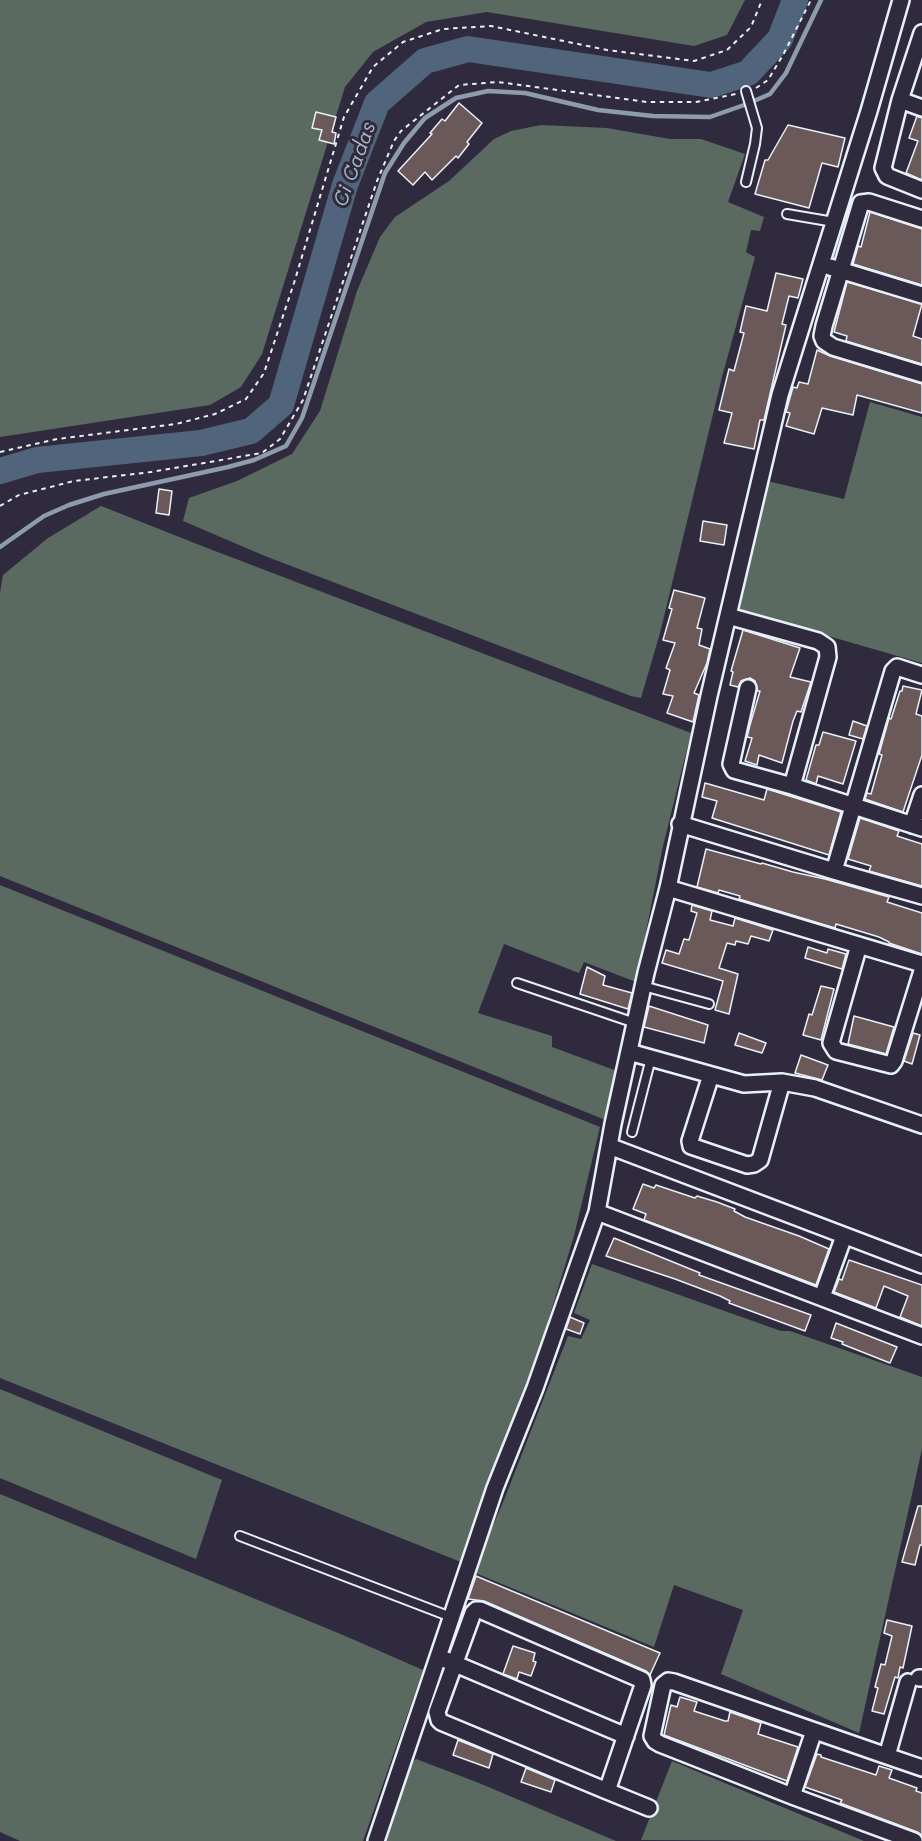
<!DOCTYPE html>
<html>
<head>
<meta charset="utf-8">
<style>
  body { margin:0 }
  canvas { display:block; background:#2f2a3d }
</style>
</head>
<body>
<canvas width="922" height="1841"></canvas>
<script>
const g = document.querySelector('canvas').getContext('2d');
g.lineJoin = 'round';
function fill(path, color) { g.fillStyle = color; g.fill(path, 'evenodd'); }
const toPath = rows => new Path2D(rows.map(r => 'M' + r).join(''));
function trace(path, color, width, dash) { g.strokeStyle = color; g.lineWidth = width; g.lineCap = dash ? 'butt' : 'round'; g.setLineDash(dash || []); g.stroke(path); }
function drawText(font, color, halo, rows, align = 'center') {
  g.font = font + ' Mali,sans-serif'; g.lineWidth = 6; g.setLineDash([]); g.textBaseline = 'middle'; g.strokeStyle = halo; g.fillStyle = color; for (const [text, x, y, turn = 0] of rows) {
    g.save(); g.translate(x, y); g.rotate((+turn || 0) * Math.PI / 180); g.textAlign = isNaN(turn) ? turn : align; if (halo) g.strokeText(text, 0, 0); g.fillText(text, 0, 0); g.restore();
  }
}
fill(toPath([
  [0,0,745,0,727,35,694,46,487,12,426,22,373,52,345,87,262,354,241,387,210,405,0,437],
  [541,125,607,128,670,139,701,139,745,154,728,202,764,217,760,231,751,230,746,252,755,257,722,377,660,633,641,698,631,696,265,556,183,521,189,498,237,481,292,454,320,411,357,291,380,237,395,217,449,181,494,139,511,131],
  [870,402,922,417,922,663,738,610,767,481,844,499],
  [101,506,202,546,691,733,663,846,636,982,584,962,579,973,504,944,478,1013,552,1036,552,1047,617,1071,608,1121,0,876,0,593,3,575,48,538],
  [0,885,600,1127,574,1236,541,1344,461,1562,0,1378],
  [592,1264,781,1331,790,1331,922,1377,922,1449,859,1733,721,1674,743,1610,674,1585,654,1647,473,1572,504,1500,568,1336,581,1339,590,1320,574,1313],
  [0,1389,222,1480,196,1559,0,1478],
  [0,1494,343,1635,423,1670,363,1841,20,1841,0,1832],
  [416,1759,479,1783,616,1841,386,1841,411,1763],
  [672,1761,864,1841,641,1840]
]), '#5b6a61');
trace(toPath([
  [0,547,44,516,69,505,104,494,228,467,254,460,286,446,302,418,385,173,404,143,425,118,456,98,488,91,525,93,598,110,653,116,710,117,747,104,770,94,786,73,821,0]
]), '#8d9cad', 4.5);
trace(toPath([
  [0,471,37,460,201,443,251,431,281,405,345,185,377,103,425,61,468,49,711,85,748,73,780,39,795,0]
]), '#50647b', 26);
const building = toPath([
  [459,103,482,123,467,142,469,144,458,158,456,156,432,180,425,172,413,185,398,171,432,134,430,133,442,119,445,121,459,103],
  [316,112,336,117,332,132,336,133,334,144,319,140,322,130,312,128,316,112],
  [917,116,922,118,922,180,906,173,918,141,909,138,917,116],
  [788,125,845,138,838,167,822,163,809,208,755,194,765,160,768,160,788,125],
  [870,212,922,229,922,285,853,264,858,246,861,247,870,212],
  [776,273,803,279,798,298,789,296,782,324,786,325,764,420,760,420,754,449,724,443,732,413,719,410,729,369,734,371,744,333,740,332,746,306,767,311,776,273],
  [847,282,922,304,913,336,922,339,922,364,846,341,847,336,834,332,847,282],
  [817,350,830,356,922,384,922,413,857,395,853,415,822,408,814,434,786,426,790,413,786,412,793,387,797,388,799,382,808,384,817,350],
  [159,489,172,491,169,515,156,513,159,489],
  [703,521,727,525,724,545,700,541,703,521],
  [674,590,705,598,697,628,702,629,699,645,710,649,707,663,694,693,699,695,693,722,667,713,673,696,663,694,670,670,666,668,675,643,663,640,672,609,669,608,674,590],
  [743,630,800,648,790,677,811,682,801,712,797,711,793,721,782,763,759,755,757,765,745,761,752,738,747,737,750,725,760,691,757,691,755,681,750,678,741,681,738,687,730,685,733,672,731,671,743,630],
  [903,686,922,690,916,714,922,716,922,755,903,812,865,799,867,793,871,794,882,755,879,754,889,718,891,719,900,691,902,691,903,686],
  [853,721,867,726,863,739,849,735,853,721],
  [823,732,856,741,843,784,818,776,816,784,806,780,816,745,819,745,823,732],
  [705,783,764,800,767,789,841,812,829,855,712,818,717,801,702,797,705,783],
  [860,818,899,831,897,836,922,844,922,886,869,871,871,866,848,859,860,818],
  [706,849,761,864,762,863,793,872,825,879,889,897,887,902,922,913,922,954,889,943,889,942,879,937,836,924,835,928,739,899,740,896,719,890,718,893,697,887,706,849],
  [692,905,712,911,710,920,733,926,735,918,773,930,769,941,751,936,748,944,736,941,735,945,727,943,719,968,738,974,729,1014,715,1010,723,981,662,963,666,950,679,954,684,939,689,940,697,913,691,911,692,905],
  [808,947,827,953,828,949,846,954,842,969,805,958,808,947],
  [587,967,605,976,603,985,632,993,628,1009,580,994,587,967],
  [821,986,834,989,821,1040,803,1035,809,1014,812,1015,821,986],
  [649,1006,708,1025,704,1043,644,1027,649,1006],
  [854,1016,894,1027,886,1054,848,1044,854,1016],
  [739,1033,766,1043,762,1053,735,1045,739,1033],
  [913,1033,920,1035,912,1064,904,1061,913,1033],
  [801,1055,828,1065,822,1080,795,1073,801,1055],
  [643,1184,654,1188,656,1185,695,1198,697,1196,717,1202,735,1209,734,1211,745,1217,799,1236,829,1249,816,1285,644,1220,646,1214,633,1209,643,1184],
  [614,1238,700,1273,699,1275,811,1315,805,1331,729,1303,730,1301,720,1296,675,1279,606,1256,614,1238],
  [849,1260,922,1285,922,1326,900,1317,908,1296,884,1286,876,1308,834,1292,839,1279,842,1280,849,1260],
  [570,1317,584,1323,580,1334,566,1329,570,1317],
  [836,1323,897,1347,890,1363,842,1344,843,1342,831,1338,836,1323],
  [918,1506,922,1506,922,1545,920,1545,915,1565,902,1562,918,1506],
  [476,1576,660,1653,650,1675,646,1671,484,1601,468,1599,476,1576],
  [887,1620,912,1626,903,1668,900,1667,898,1678,895,1677,884,1714,872,1711,878,1688,875,1687,881,1664,885,1665,892,1636,884,1633,887,1620],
  [513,1646,535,1653,533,1661,536,1662,531,1676,519,1672,517,1679,503,1674,513,1646],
  [680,1697,697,1702,694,1711,725,1721,728,1721,730,1712,761,1723,758,1734,798,1747,787,1781,664,1735,671,1705,677,1707,680,1697],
  [458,1740,493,1754,489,1768,453,1755,458,1740],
  [817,1754,821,1755,821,1757,876,1775,879,1766,892,1770,889,1778,917,1788,916,1791,922,1793,922,1836,917,1832,840,1803,842,1800,805,1787,817,1754],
  [526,1768,555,1780,551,1792,521,1782,526,1768]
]);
fill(building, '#6a5958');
trace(building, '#e8f1f8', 1.5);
const service = toPath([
  [746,91,757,128,755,144,746,182],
  [787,214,834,222],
  [517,983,635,1023],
  [643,986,709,1004],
  [632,1132,651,1058],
  [240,1536,451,1617]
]);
const minor = toPath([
  [922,33,900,100,883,168,887,176,922,190],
  [900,100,922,108],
  [922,219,869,202,861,203,824,326,822,336,824,341,833,347,922,374],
  [830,267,922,295],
  [728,616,818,641,827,647,828,657,792,786],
  [748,688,731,764,734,770,792,786,922,828],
  [680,824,834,871,922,896],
  [912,825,922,795],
  [834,871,893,671,897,667,922,675],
  [668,888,922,964],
  [859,945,831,1043,836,1051,891,1065,894,1061,922,971],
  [629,1052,744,1084,782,1082,815,1088,922,1125],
  [711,1075,690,1141,691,1146,747,1165,754,1164,760,1160,782,1082],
  [609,1146,922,1265],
  [597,1212,922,1336],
  [822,1297,844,1236],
  [446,1660,626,1736],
  [919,1678,922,1678],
  [908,1682,887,1756,922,1768],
  [887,1756,674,1682,668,1681,663,1685,652,1736,655,1741,660,1744,792,1796,914,1841],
  [607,1791,643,1685,642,1680,480,1610,476,1610,473,1613,437,1712,439,1720,441,1722,607,1791,649,1808],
  [792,1796,814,1731],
  [376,1841,495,1488,535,1388,597,1212,613,1124,646,973,668,888,709,696,780,395,869,111,901,0]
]);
trace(service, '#e8f1f8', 12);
trace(minor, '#e8f1f8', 20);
trace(toPath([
  [756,88,768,80,783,55,811,0],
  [0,452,57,439,176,424,215,414,246,399,264,373,294,283,344,117,373,67,403,42,443,29,491,26,607,50,694,61,727,50,751,27,762,0],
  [0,506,19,495,74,481,151,472,262,453,280,439,303,400,377,181,394,141,401,131,459,85,498,82,647,102,696,102,736,94]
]), '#e8f1f8', 2, [4.5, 4.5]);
trace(service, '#2f2a3d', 8);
trace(minor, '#2f2a3d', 15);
drawText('italic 20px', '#abb9c6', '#2f2a3d', [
  ["Ci Cadas",355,164,-70]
]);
</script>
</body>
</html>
